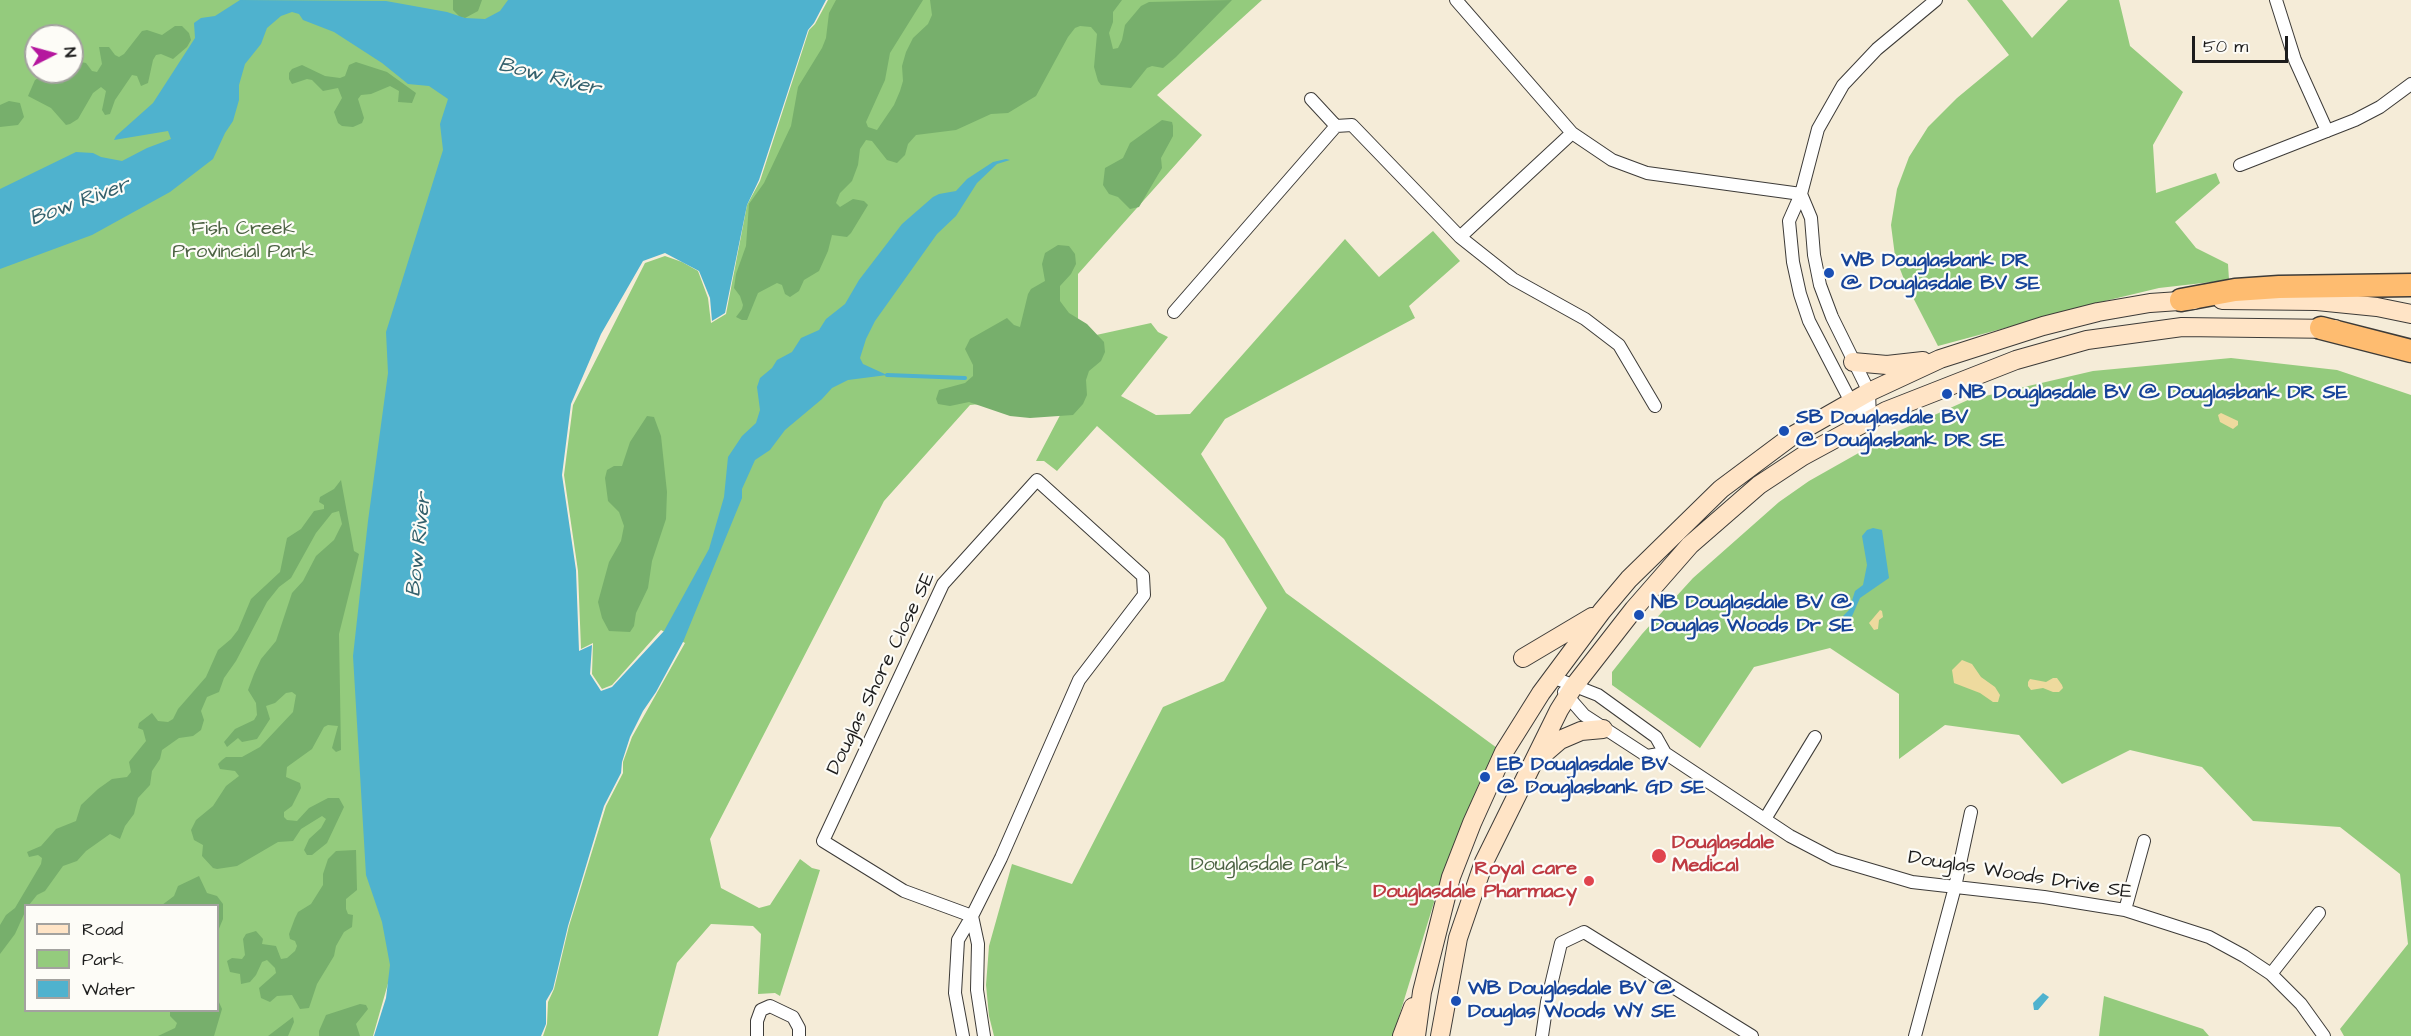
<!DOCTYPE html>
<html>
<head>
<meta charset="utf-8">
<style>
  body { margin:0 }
  #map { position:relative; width:2411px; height:1036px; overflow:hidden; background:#f5ecd8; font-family:"Architects Daughter",sans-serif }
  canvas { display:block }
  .legend { position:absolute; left:24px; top:904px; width:195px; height:108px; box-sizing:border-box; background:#fdfcf7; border:2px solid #a3a29f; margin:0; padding:8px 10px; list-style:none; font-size:18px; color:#1c1c1c }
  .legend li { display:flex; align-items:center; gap:12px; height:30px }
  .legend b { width:30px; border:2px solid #a3a29f }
  .north { position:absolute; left:24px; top:24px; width:60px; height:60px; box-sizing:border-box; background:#fdfcf7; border:2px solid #a3a29f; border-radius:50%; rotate:84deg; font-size:16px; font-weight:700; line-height:24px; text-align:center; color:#1c1c1c }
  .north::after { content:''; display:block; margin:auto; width:21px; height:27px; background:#b5179e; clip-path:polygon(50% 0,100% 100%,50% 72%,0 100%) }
  .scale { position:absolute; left:2192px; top:36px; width:96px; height:27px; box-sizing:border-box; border:3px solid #1c1c1c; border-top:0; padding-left:8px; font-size:18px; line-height:21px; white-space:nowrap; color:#1c1c1c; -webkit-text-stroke:4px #fdfcf7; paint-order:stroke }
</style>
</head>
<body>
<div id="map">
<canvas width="2411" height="1036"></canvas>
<ul class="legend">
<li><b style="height:8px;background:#ffe4c6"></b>Road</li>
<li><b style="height:16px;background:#94cb7d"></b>Park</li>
<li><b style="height:16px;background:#4fb2ce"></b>Water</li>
</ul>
<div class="north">N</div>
<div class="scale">50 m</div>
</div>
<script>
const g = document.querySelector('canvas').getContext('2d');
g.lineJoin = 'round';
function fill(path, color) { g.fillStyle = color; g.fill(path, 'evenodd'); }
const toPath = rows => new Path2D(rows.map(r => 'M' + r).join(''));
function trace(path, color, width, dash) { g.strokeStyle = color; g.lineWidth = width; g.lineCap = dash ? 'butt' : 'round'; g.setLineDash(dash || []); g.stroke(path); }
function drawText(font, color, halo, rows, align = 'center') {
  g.font = font + ' "Architects Daughter",sans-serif'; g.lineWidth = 4.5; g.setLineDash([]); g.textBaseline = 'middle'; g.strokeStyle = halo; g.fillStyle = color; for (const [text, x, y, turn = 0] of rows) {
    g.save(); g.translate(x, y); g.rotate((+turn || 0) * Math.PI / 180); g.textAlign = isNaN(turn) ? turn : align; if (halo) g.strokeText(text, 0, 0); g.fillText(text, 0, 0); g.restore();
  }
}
fill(toPath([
  [0,0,581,0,395,959,373,1036,0,1036],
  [36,36,72,36,72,72,36,72],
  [26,906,218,906,218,1010,26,1010],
  [828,0,1262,0,1157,95,1202,135,1078,274,1078,339,1151,323,1158,332,1168,337,1121,396,1156,415,1190,414,1345,239,1379,277,1433,231,1460,261,1409,306,1415,318,1225,419,1201,454,1286,593,1497,748,1480,781,1443,873,1393,1036,994,1036,989,1016,986,985,989,946,1012,864,1072,884,1163,707,1224,681,1267,608,1224,539,1097,426,1057,471,1044,461,1036,461,1068,400,1062,396,970,405,884,501,710,839,721,888,759,908,770,905,800,859,812,868,820,870,780,996,775,993,758,994,761,934,753,926,711,924,677,963,658,1036,543,1036,547,1024,548,1002,554,989,569,926,606,806,623,773,623,762,632,737,685,643,661,630,612,685,602,689,592,674,593,643,581,649,578,571,564,475,573,405,645,263,665,256,682,262,698,271,708,298,711,323,726,314,747,205,760,181,809,30,815,24],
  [1967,0,2002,0,2032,38,2068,0,2119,0,2130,46,2183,92,2153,145,2156,193,2216,173,2220,183,2175,222,2196,248,2228,264,2229,280,2159,288,2109,300,1938,346,1905,282,1895,256,1891,225,1897,189,1909,157,1928,127,1957,98,2009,55],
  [2231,358,2337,370,2411,395,2411,1036,2344,1036,2340,1029,2408,944,2400,874,2340,827,2253,821,2202,767,2130,750,2062,784,2019,735,1945,725,1899,759,1899,694,1830,648,1754,667,1700,748,1612,685,1612,672,1642,634,1693,578,1779,502,1809,481,1894,433,1968,400,2093,371],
  [2104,996,2203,1029,2209,1036,2099,1036]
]), '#94cb7d');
fill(toPath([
  [453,0,482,0,478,11,465,18,460,17,453,10],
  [836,0,923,0,890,53,885,80,866,122,868,127,877,130,894,105,900,91,903,81,902,66,906,52,913,38,928,24,932,15,930,0,1122,0,1113,12,1113,22,1109,33,1113,49,1118,48,1122,40,1125,25,1141,6,1149,2,1232,0,1176,57,1163,68,1152,66,1147,68,1131,88,1101,85,1098,81,1094,67,1097,34,1091,27,1080,26,1075,28,1068,37,1036,96,1008,113,991,114,956,130,916,135,908,144,905,155,897,163,887,160,872,141,866,140,860,149,858,165,852,181,840,193,836,203,840,207,853,199,864,201,868,205,851,233,847,237,832,235,828,251,819,271,804,280,799,291,790,297,785,294,782,285,777,283,758,293,747,320,742,320,736,317,742,309,743,305,740,296,734,288,736,274,746,246,749,204,764,183,791,126,798,87,822,48,826,38,829,13],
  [175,26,182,26,189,33,191,40,187,47,173,59,161,54,156,55,153,60,148,83,141,86,137,76,132,75,115,100,110,114,105,115,102,110,106,91,101,87,93,93,78,119,70,124,66,125,51,108,28,96,35,80,40,77,56,76,64,72,72,72,72,67,81,62,86,63,92,71,97,72,102,64,99,47,109,47,115,55,119,57,124,54,142,31,147,30,162,35],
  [356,62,387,72,416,93,412,103,398,102,399,91,390,86,371,94,361,95,358,99,364,118,362,123,353,127,342,126,338,123,334,112,342,98,338,88,323,91,312,80,307,79,292,84,289,79,289,73,292,69,302,65,325,76,340,78,345,76,349,65],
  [9,101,20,103,24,117,18,125,0,127,0,105],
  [1162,120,1172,122,1173,126,1173,136,1161,158,1162,168,1139,207,1130,209,1118,197,1109,194,1103,185,1105,168,1123,158,1130,143],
  [1058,245,1069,246,1075,254,1076,264,1071,274,1060,286,1060,301,1069,313,1087,324,1104,342,1105,352,1101,361,1089,371,1086,380,1087,395,1083,404,1073,415,1030,418,1010,416,969,402,950,406,938,404,936,399,939,390,965,383,973,376,973,365,965,349,970,339,1007,318,1014,325,1020,327,1028,294,1031,289,1045,281,1042,264,1045,253],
  [647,416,654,417,661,436,667,492,666,519,652,561,648,588,636,613,634,626,630,632,609,631,602,618,598,602,609,562,621,541,624,526,619,512,608,501,605,478,607,470,614,466,622,466,630,442],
  [341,480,354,551,359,554,339,634,341,750,336,752,332,748,338,726,328,725,324,727,312,749,287,767,286,777,300,783,301,788,292,806,284,812,284,817,287,820,297,821,309,808,328,798,339,798,344,807,327,843,312,855,307,855,304,850,309,839,321,828,326,819,322,816,301,829,293,841,278,842,237,866,217,869,213,868,202,856,203,845,194,840,191,830,196,820,213,806,226,786,239,776,235,771,220,769,218,764,222,760,226,757,242,757,260,747,293,712,296,695,292,692,286,693,275,703,266,706,270,719,257,739,242,742,238,738,227,747,224,742,235,729,254,720,257,715,256,703,248,690,254,674,261,659,276,641,292,593,303,581,316,556,334,540,342,524,339,511,332,513,316,533,291,578,279,587,267,602,236,661,224,678,219,692,207,697,201,711,204,720,201,730,193,736,179,738,162,750,160,759,152,771,150,785,138,798,134,814,125,826,120,839,110,834,86,851,77,861,63,866,45,891,37,895,29,905,26,906,25,912,15,934,0,954,0,925,6,915,15,908,41,864,42,858,38,855,29,857,27,852,41,846,56,829,76,821,81,805,98,789,112,779,127,777,131,772,129,762,146,741,143,730,138,728,139,723,152,713,158,721,168,722,173,719,178,709,206,677,218,650,231,639,238,630,251,599,280,572,287,538,301,529,314,511,324,509,324,505,319,502,320,497,334,489],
  [356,850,357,890,346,899,346,909,348,914,353,915,352,927,344,932,336,946,334,956,317,984,309,1008,300,1009,292,995,277,996,270,1002,261,998,259,988,276,973,275,968,267,960,262,962,256,975,250,982,241,984,240,974,230,972,227,961,232,958,242,959,245,955,243,939,246,934,256,931,263,939,262,944,276,946,281,959,287,958,295,951,297,946,295,941,290,939,289,934,295,918,298,912,311,904,323,885,323,874,328,859,336,851],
  [199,876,207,893,217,896,223,904,223,919,218,931,218,906,162,905,174,896,178,886],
  [218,1000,222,1009,214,1036,158,1036,175,1028,177,1023,170,1016,170,1011,218,1010],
  [360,1004,366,1005,368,1009,356,1024,360,1036,319,1036,319,1031,326,1015],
  [293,1017,294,1022,288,1036,268,1036]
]), '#77af6c');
fill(toPath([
  [2221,413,2238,421,2238,425,2233,429,2220,422,2218,415],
  [1880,610,1882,611,1883,617,1879,620,1878,629,1874,630,1869,623],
  [1962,660,1972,664,1981,677,1995,687,2000,695,1998,702,1993,702,1980,693,1954,683,1952,670],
  [2053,678,2057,678,2062,685,2063,688,2059,692,2053,692,2043,688,2031,690,2028,686,2028,682,2030,679,2046,682]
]), '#eeda9e');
fill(toPath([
  [240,0,386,1,447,12,465,18,485,19,500,11,508,0,826,0,814,23,808,30,759,180,747,205,725,313,712,321,710,298,699,271,665,253,643,261,601,334,571,404,562,475,576,570,579,651,592,645,590,674,601,691,612,687,664,631,709,549,724,497,728,457,742,436,756,423,760,410,757,387,760,378,772,368,777,360,792,352,801,338,819,330,826,319,845,304,859,280,902,224,933,197,939,194,956,191,967,179,993,162,1006,159,1010,160,997,164,977,183,956,216,937,234,875,321,866,339,860,358,863,364,887,375,848,380,832,388,822,399,785,430,770,450,755,460,742,489,742,498,683,642,656,692,643,711,630,737,622,762,621,773,604,806,568,926,553,989,546,1001,546,1024,541,1036,374,1036,386,998,390,965,382,922,366,875,353,656,368,521,388,373,386,332,443,150,440,124,448,99,429,86,408,84,382,63,334,32,303,20,299,14,292,12,281,16,267,28,261,44,245,64,239,85,239,100,233,121,225,133,213,159,170,192,92,235,0,269,0,189,76,152,93,153,101,157,122,161,147,148,171,139,168,131,114,140,116,136,153,103,195,38,194,23,201,18,215,16],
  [1873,528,1882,530,1889,578,1860,598,1846,630,1842,629,1845,622,1843,616,1849,610,1855,591,1863,585,1867,565,1862,536,1867,530],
  [2043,993,2049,997,2038,1010,2034,1010,2033,1003]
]), '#4fb2ce');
trace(toPath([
  [887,375,965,378]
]), '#4fb2ce', 4);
const street = toPath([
  [1456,0,1572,133,1612,160,1647,173,1801,194],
  [2276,0,2295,60,2327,131],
  [1311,99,1336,126,1352,125,1460,237,1513,279,1585,319,1619,345,1655,406],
  [2240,165,2355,120,2380,107,2411,84],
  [1801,194,1811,218,1814,255,1820,285,1832,317,1869,392,1870,419],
  [1460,237,1572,133],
  [1174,312,1336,126],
  [1870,419,1851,402,1809,321,1800,294,1793,262,1789,221,1801,194,1818,129,1843,85,1877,49,1936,0],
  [1552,677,1598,695,1656,737,1665,753,1790,836,1834,859,1912,882,2044,897,2125,910,2209,937,2244,956,2271,974,2301,1004,2324,1036],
  [1564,692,1584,715,1647,756,1665,753],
  [1765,819,1815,737],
  [2125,910,2144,841],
  [972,916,978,944,977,990,984,1036],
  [2271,974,2319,913],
  [757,1036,757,1021,761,1010,770,1006,793,1017,799,1028,799,1036],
  [963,1036,955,993,958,940,972,916,1001,858,1079,680,1144,595,1143,576,1037,480,943,584,823,841,904,891,972,916],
  [1542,1036,1547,1002,1561,943,1584,932,1752,1036],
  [1915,1036,1955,887,1971,812]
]);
const secondary = toPath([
  [2222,300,2317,301,2377,307,2411,314],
  [1853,362,1887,365,1923,361],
  [1523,658,1592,617],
  [1538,759,1560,740,1581,731,1603,729],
  [1402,1036,1413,1007],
  [1416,1036,1422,992,1451,877,1472,823,1504,752,1541,693,1602,611,1629,579,1721,489,1792,436,1869,392,1940,359,2043,326,2098,312,2150,303,2194,300],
  [1440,1036,1458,938,1484,862,1559,710,1574,686,1634,609,1690,545,1759,485,1803,456,1886,411,2016,360,2087,340,2182,327,2335,329]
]);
const highway = toPath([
  [2181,300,2235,290,2279,287,2411,285],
  [2321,328,2411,351]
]);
trace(street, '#3d3b38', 14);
trace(secondary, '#3d3b38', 20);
trace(highway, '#3d3b38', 25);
trace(street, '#fff', 12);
trace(secondary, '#ffe4c6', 18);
trace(highway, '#febc70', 22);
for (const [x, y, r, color] of [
  [1829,273,6,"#1a4fb4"],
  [1947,394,6,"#1a4fb4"],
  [1784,431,6,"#1a4fb4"],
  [1639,615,6,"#1a4fb4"],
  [1485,777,6,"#1a4fb4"],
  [1659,856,8,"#e0444e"],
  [1589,881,6,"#e0444e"],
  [1456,1001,6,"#1a4fb4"]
]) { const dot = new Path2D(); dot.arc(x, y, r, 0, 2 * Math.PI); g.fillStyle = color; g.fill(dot); trace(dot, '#fdfcf7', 2); }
drawText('20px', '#4c6243', '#fdfcf7', [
  ["Fish Creek",243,230],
  ["Provincial Park",243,253],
  ["Douglasdale Park",1269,866]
]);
drawText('bold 20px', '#164399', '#fdfcf7', [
  ["WB Douglasbank DR",1841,262],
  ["@ Douglasdale BV SE",1841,285],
  ["NB Douglasdale BV @ Douglasbank DR SE",1959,394],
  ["SB Douglasdale BV",1796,419],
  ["@ Douglasbank DR SE",1796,442],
  ["NB Douglasdale BV @",1651,604],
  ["Douglas Woods Dr SE",1651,627],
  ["EB Douglasdale BV",1497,766],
  ["@ Douglasbank GD SE",1497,789],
  ["WB Douglasdale BV @",1468,990],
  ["Douglas Woods WY SE",1468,1013]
], 'left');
drawText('20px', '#1c1c1c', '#fdfcf7', [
  ["Douglas Shore Close SE",882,674,-64],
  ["Douglas Woods Drive SE",2020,876,9]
]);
drawText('bold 20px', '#be3a42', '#fdfcf7', [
  ["Douglasdale",1672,844],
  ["Medical",1672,867],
  ["Royal care",1577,870,"right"],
  ["Douglasdale Pharmacy",1577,893,"right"]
], 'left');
drawText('italic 21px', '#33606c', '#fdfcf7', [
  ["Bow River",549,78,14],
  ["Bow River",80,203,-20],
  ["Bow River",420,545,-84]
]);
</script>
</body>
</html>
